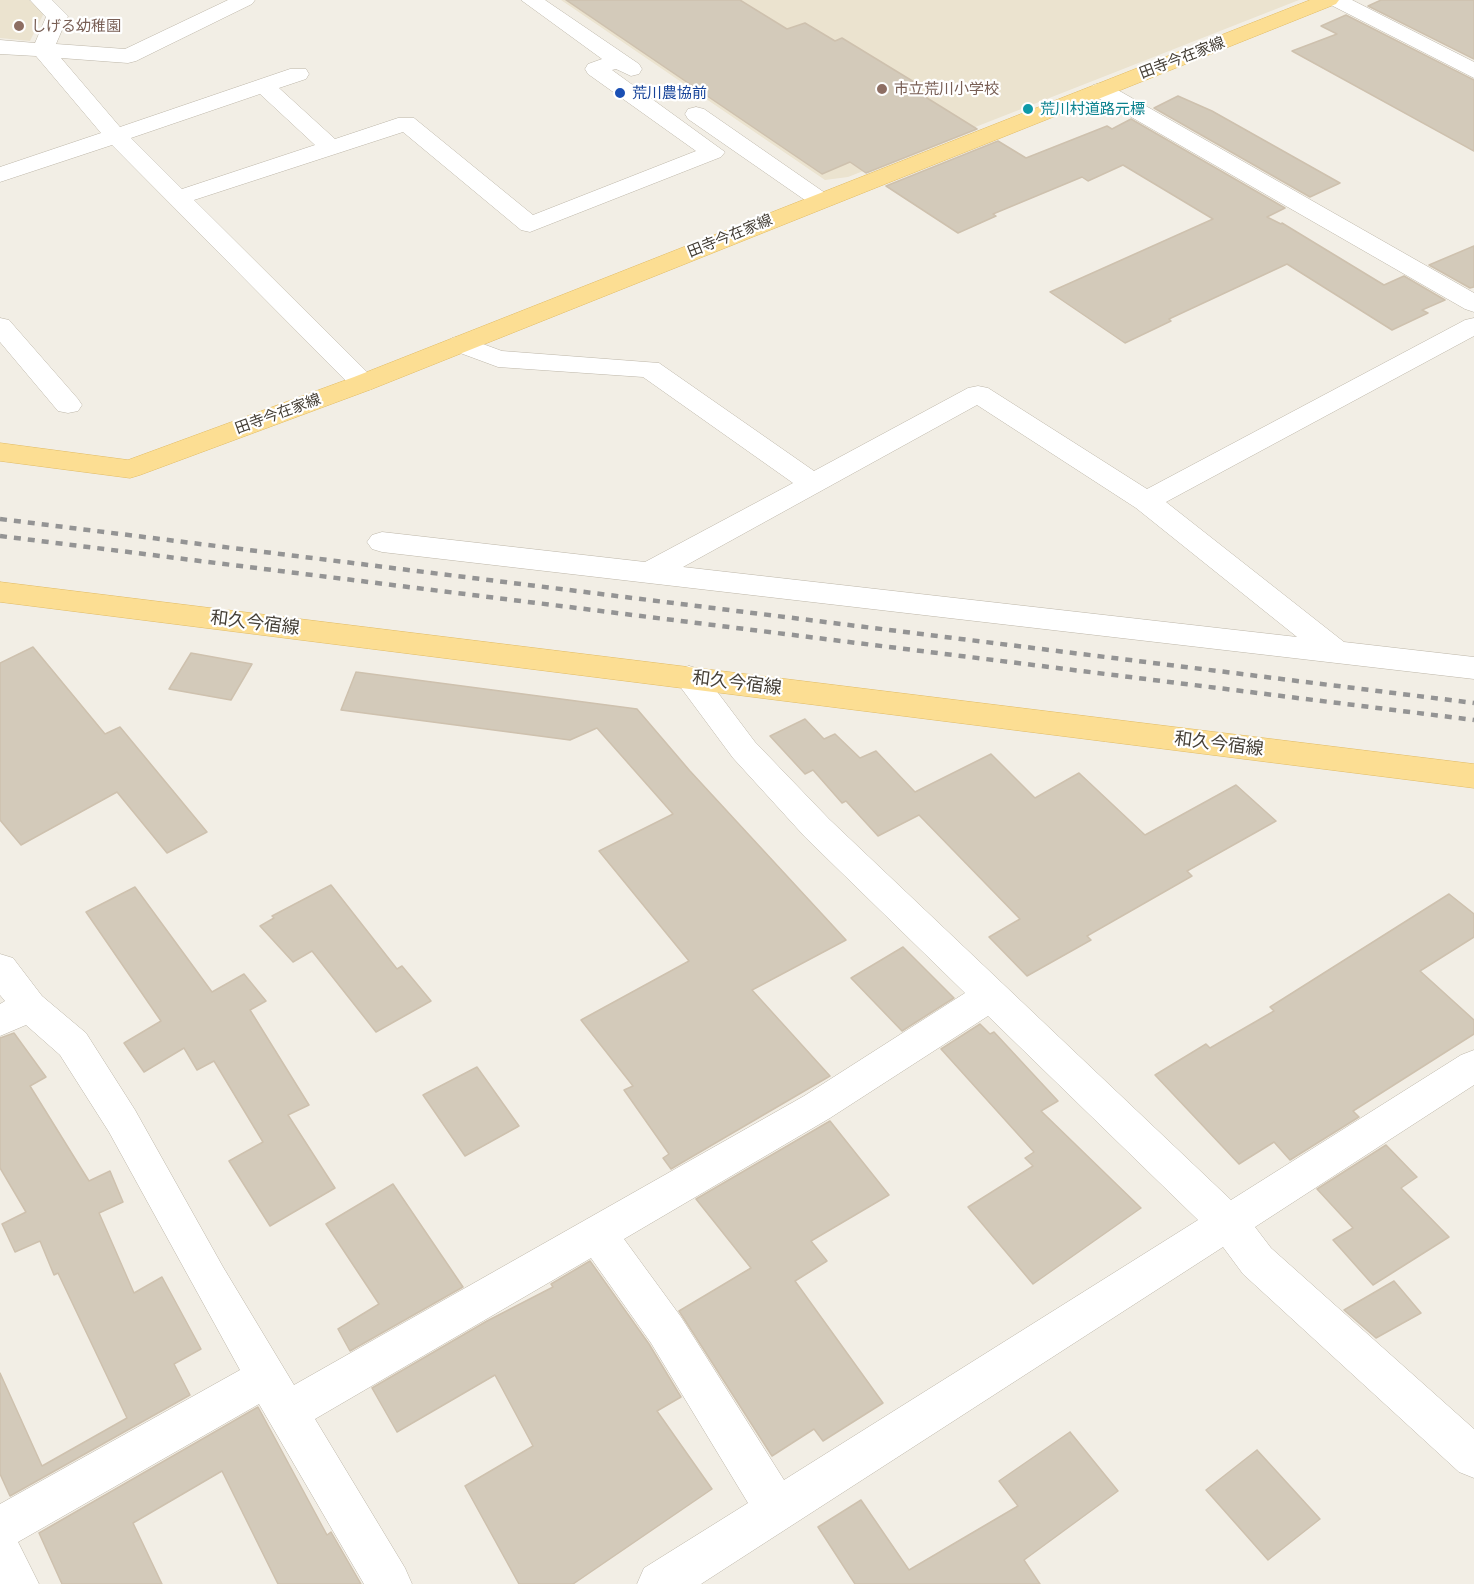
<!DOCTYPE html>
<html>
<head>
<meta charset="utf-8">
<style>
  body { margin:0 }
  canvas { display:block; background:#f2eee5 }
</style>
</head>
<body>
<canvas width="1474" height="1584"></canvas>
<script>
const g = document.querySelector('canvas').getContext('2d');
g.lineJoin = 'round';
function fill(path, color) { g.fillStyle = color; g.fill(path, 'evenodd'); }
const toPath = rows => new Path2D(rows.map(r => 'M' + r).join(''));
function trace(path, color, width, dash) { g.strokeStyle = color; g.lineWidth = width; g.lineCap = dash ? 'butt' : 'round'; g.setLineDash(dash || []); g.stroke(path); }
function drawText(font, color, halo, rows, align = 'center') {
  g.font = font + ' "Public Sans","Noto Sans JP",sans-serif'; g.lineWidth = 4.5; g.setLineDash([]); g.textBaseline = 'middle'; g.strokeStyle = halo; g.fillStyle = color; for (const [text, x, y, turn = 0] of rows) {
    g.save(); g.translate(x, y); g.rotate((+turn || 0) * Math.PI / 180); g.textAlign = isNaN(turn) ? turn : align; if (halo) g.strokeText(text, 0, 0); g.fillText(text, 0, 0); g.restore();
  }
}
fill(toPath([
  [0,0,29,0,44,13,30,41,0,38],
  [561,0,1299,0,848,177,825,180]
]), '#ebe3cf');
const building = toPath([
  [566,0,740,0,787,29,805,23,835,41,842,38,919,85,911,88,977,129,866,173,850,162,822,174,566,0],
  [1381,0,1474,0,1474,59,1368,6,1381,0],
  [1346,15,1474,80,1474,151,1292,51,1337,34,1321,26,1346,15],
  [1178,96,1212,111,1340,183,1310,197,1154,108,1178,96],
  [1131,119,1285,208,1267,217,1281,224,1282,223,1384,285,1404,276,1445,300,1422,310,1428,313,1392,330,1287,264,1169,319,1171,321,1125,343,1050,292,1213,219,1123,165,1088,181,1082,177,993,214,996,216,958,233,886,186,998,141,1026,158,1107,126,1112,129,1131,119],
  [1474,246,1474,287,1470,288,1429,265,1474,246],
  [33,647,105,734,120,727,207,832,167,853,117,792,21,845,0,820,0,663,33,647],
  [191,653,252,664,231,700,169,689,191,653],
  [356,672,637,709,690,771,846,940,752,990,830,1076,671,1169,663,1158,669,1154,624,1090,633,1086,581,1020,689,961,599,851,673,814,597,728,570,740,341,710,356,672],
  [805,719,824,739,835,734,860,758,876,751,915,792,991,754,1035,798,1079,773,1145,835,1236,785,1276,821,1187,871,1192,876,1087,936,1091,940,1027,976,989,937,1020,919,919,815,878,836,846,801,842,803,813,770,805,774,770,736,805,719],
  [331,885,397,969,402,966,431,1001,376,1032,312,951,293,962,260,926,274,918,272,916,331,885],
  [135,887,212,992,244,974,266,1001,250,1010,309,1105,288,1115,335,1188,270,1226,229,1161,263,1142,214,1061,197,1070,184,1048,144,1072,124,1043,161,1021,86,912,135,887],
  [1449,894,1474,914,1474,937,1420,971,1474,1020,1474,1034,1353,1111,1359,1117,1290,1160,1274,1142,1239,1164,1155,1075,1206,1044,1210,1048,1274,1011,1270,1007,1449,894],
  [903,947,954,998,902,1031,851,978,903,947],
  [980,1024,990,1034,994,1032,1058,1101,1041,1111,1141,1208,1033,1284,968,1207,1033,1166,1025,1158,1034,1152,941,1049,980,1024],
  [14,1033,46,1077,30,1086,89,1181,110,1171,123,1202,99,1213,134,1293,162,1277,201,1349,174,1364,190,1395,10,1496,0,1474,0,1373,42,1466,127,1418,58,1273,54,1275,40,1241,15,1252,2,1224,26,1212,0,1168,0,1038,14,1033],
  [477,1067,519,1126,465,1156,423,1095,477,1067],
  [830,1121,889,1195,811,1241,827,1261,795,1281,883,1403,823,1441,814,1429,772,1456,679,1311,751,1268,696,1199,830,1121],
  [1386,1145,1417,1177,1401,1188,1449,1237,1373,1285,1333,1240,1353,1228,1317,1189,1386,1145],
  [393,1184,463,1287,350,1351,338,1329,379,1304,326,1224,393,1184],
  [590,1261,649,1344,681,1397,657,1411,712,1489,573,1584,519,1584,465,1486,533,1446,495,1375,397,1432,372,1388,487,1321,553,1287,551,1284,590,1261],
  [1394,1281,1421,1313,1376,1338,1344,1310,1394,1281],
  [258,1407,327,1535,331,1532,361,1584,278,1584,222,1471,133,1523,162,1584,62,1584,39,1533,258,1407],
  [1070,1432,1118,1491,1024,1560,1040,1584,855,1584,818,1527,861,1500,909,1570,1018,1506,999,1481,1070,1432],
  [1257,1450,1320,1519,1268,1560,1206,1490,1257,1450]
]);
fill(building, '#d3caba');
trace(building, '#cec1ae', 1.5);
const minor = toPath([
  [30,0,52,0,68,16,56,44,125,49,228,0,255,0,252,4,136,61,128,63,61,58,120,127,290,69,306,69,309,74,306,79,279,88,335,139,398,118,414,118,533,215,696,151,588,74,585,69,588,64,602,59,521,0,545,0,639,64,642,69,639,74,631,76,616,69,612,70,725,152,721,157,530,232,521,230,403,132,194,200,372,377,376,383,372,389,363,391,354,389,112,145,0,182,0,167,101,133,36,56,0,54,0,40,35,43,46,17,30,0],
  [260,94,315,145,182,189,131,138,260,94],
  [1326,0,1352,0,1474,62,1474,78,1329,4,1326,0],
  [1101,83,1109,85,1474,293,1474,312,1465,309,1093,95,1090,90,1093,85,1101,83],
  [696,107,704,109,828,195,832,200,828,205,820,207,812,205,688,119,685,114,688,109,696,107],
  [0,318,9,320,78,399,82,405,78,411,68,413,58,411,0,342,0,318],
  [1474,318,1474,336,1166,502,1344,642,1474,657,1474,679,382,552,372,549,367,542,372,535,382,532,645,562,793,483,643,377,498,367,452,350,448,344,452,338,461,336,502,351,659,363,814,471,968,388,978,386,988,388,1147,489,1465,320,1474,318],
  [977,405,1136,508,1297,637,683,567,977,405],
  [689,666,700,669,755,742,829,819,1231,1200,1461,1055,1474,1050,1474,1085,1255,1227,1271,1248,1474,1429,1474,1478,1459,1472,1243,1274,1223,1247,701,1584,637,1584,644,1568,748,1503,651,1343,591,1258,315,1419,405,1568,412,1584,364,1584,259,1404,18,1542,39,1584,0,1584,0,1504,240,1370,109,1132,60,1055,26,1025,0,1036,0,1004,5,1001,0,995,0,954,13,958,42,996,86,1033,135,1110,223,1267,294,1385,804,1096,965,993,805,837,733,758,673,677,678,669,689,666],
  [988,1016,1198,1220,784,1480,681,1317,624,1239,830,1118,988,1016]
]);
const major = toPath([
  [1310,0,1339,0,1336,4,372,389,140,475,130,478,0,461,0,443,128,460,354,377,1310,0],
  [0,582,1474,764,1474,788,0,602,0,582]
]);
trace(minor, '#bdb6a8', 1);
trace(major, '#e1bb64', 1);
fill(minor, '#fff');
fill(major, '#fcde93');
trace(toPath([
  [0,519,1474,703],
  [0,536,1474,720]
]), '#949494', 4.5, [7, 7]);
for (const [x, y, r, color] of [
  [19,26,6,"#8d6e63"],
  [882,89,6,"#8d6e63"],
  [620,93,6,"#1a4fb4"],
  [1028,109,6,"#0f9aa8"]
]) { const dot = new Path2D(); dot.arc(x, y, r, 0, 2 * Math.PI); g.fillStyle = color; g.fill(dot); trace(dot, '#fff', 2); }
drawText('15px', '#785e54', '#fff', [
  ["しげる幼稚園",31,26],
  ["市立荒川小学校",894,89]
], 'left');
drawText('15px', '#443e35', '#fff', [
  ["田寺今在家線",1182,58,-21],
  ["田寺今在家線",730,236,-22],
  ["田寺今在家線",278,414,-20]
]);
drawText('15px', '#164399', '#fff', [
  ["荒川農協前",632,93]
], 'left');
drawText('15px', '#0d838f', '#fff', [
  ["荒川村道路元標",1040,109]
], 'left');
drawText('18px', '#443e35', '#fff', [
  ["和久今宿線",255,623,7],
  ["和久今宿線",737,683,7],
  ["和久今宿線",1219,744,7]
]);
</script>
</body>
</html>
